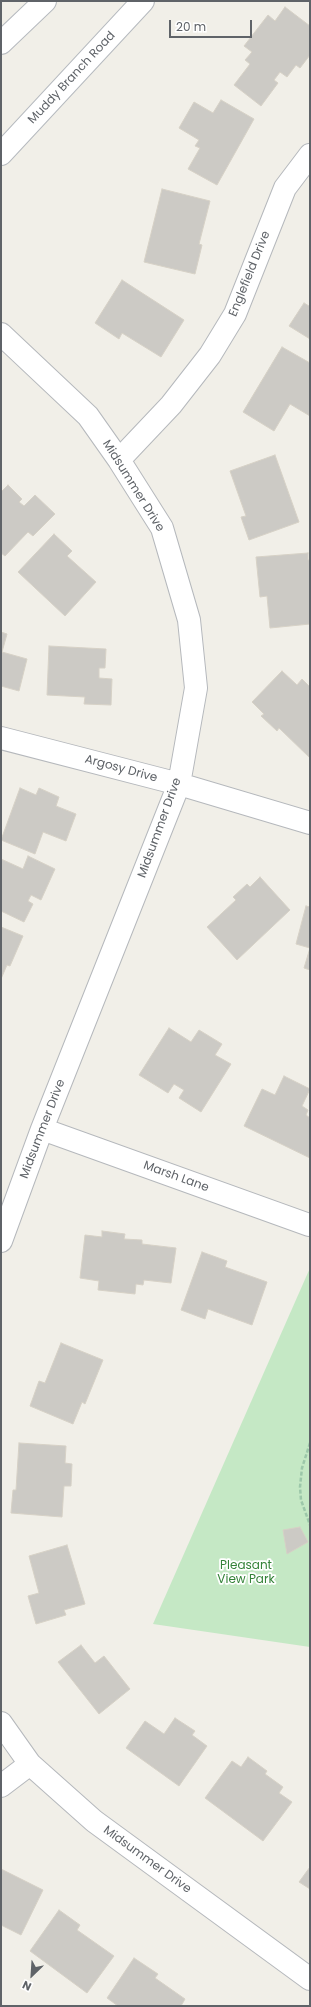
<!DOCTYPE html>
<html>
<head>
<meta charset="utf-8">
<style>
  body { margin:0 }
  #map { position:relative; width:311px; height:2007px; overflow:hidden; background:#f1efe8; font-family:Poppins,sans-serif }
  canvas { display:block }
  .frame { position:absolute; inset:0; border:2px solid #5f6368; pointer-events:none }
  .north { position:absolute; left:12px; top:1955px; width:40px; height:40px; -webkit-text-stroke:3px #fff; paint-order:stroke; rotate:205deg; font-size:11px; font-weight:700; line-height:16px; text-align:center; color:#5f6368 }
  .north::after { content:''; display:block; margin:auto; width:14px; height:18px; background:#5f6368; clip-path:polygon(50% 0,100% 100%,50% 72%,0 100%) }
  .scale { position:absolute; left:169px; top:20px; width:83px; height:18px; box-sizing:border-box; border:2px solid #5f6368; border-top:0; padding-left:5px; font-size:12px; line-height:14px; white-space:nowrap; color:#5f6368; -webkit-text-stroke:3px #fff; paint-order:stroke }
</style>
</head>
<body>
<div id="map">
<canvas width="311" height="2007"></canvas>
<div class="frame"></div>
<div class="north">N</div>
<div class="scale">20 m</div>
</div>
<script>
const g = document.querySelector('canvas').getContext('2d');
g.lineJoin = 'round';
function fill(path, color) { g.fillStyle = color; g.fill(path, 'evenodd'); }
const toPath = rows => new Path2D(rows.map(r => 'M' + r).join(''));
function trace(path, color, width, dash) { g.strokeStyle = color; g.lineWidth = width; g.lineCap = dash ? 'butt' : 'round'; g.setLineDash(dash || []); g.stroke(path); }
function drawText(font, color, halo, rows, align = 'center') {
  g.font = font + ' Poppins,sans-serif'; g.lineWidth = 3.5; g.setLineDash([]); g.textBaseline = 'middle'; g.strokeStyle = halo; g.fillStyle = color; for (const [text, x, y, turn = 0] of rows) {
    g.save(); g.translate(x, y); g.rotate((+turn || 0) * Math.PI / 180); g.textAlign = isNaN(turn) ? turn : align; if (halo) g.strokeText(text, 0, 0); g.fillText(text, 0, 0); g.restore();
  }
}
fill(toPath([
  [310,1268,310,1647,153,1624]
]), '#c5e8c5');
const building = toPath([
  [285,7,310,26,310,55,300,68,296,65,287,77,280,72,274,80,278,83,261,106,234,85,250,64,245,60,252,52,244,46,268,15,275,21,285,7],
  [221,100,254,119,217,185,188,169,200,148,195,146,199,140,179,128,194,102,213,113,221,100],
  [162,189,210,201,199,244,202,245,195,274,144,262,162,189],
  [122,280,184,320,161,357,122,333,119,339,95,323,122,280],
  [304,303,309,306,310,304,310,339,289,326,304,303],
  [282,347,310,363,310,416,290,404,274,431,243,412,282,347],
  [275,455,299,522,249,540,241,517,246,516,230,471,275,455],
  [8,485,22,499,19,502,24,506,35,495,55,514,33,536,28,532,5,556,1,553,1,492,8,485],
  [54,534,72,551,67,556,96,582,65,616,18,572,54,534],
  [308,553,308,560,310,560,310,624,270,628,267,596,260,597,256,557,308,553],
  [1,632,7,634,2,652,27,659,19,691,1,686,1,632],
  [49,646,106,649,105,668,99,668,99,678,112,679,111,705,84,704,85,697,47,695,49,646],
  [282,671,297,685,302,679,310,687,310,758,279,728,277,731,261,716,264,714,252,702,282,671],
  [20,788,36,795,39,788,59,797,56,806,76,814,66,841,43,832,35,854,1,840,20,788],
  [28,856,55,869,41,900,31,895,28,901,33,904,24,922,1,911,1,859,23,869,28,856],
  [260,877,290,910,237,960,207,927,236,900,233,897,247,884,250,887,260,877],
  [306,906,310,907,310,970,304,968,310,948,296,944,306,906],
  [1,927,23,936,10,966,7,965,1,979,1,927],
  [169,1028,191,1042,199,1030,222,1044,215,1055,231,1064,201,1112,179,1098,184,1090,174,1084,168,1093,139,1075,169,1028],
  [284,1076,310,1089,302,1106,308,1110,306,1115,310,1118,310,1158,244,1126,262,1089,275,1095,284,1076],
  [102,1231,125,1234,124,1239,142,1240,142,1244,176,1248,171,1283,144,1280,143,1285,136,1284,135,1294,98,1290,99,1281,80,1278,85,1235,102,1237,102,1231],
  [202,1252,227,1261,225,1267,267,1282,252,1325,208,1309,205,1319,181,1310,202,1252],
  [61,1343,103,1360,85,1404,82,1402,73,1424,30,1406,39,1381,45,1383,61,1343],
  [19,1443,66,1446,65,1463,72,1464,71,1486,64,1486,62,1517,11,1513,13,1490,16,1490,19,1443],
  [300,1527,308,1542,287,1554,283,1530,300,1527],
  [67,1545,85,1604,64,1610,66,1615,36,1624,28,1596,39,1593,29,1556,67,1545],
  [81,1645,95,1663,104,1656,130,1689,99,1714,58,1662,81,1645],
  [175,1718,195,1731,192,1735,207,1746,179,1786,126,1748,145,1721,164,1734,175,1718],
  [248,1757,267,1771,265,1774,283,1787,279,1793,292,1802,263,1841,205,1798,232,1761,241,1767,248,1757],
  [310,1867,310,1889,299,1882,310,1867],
  [1,1869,43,1890,21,1935,1,1925,1,1869],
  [59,1910,80,1925,77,1930,114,1956,87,1993,30,1951,59,1910],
  [134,1958,158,1974,155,1978,185,1999,181,2006,118,2006,107,1998,134,1958]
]);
fill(building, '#cccac5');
trace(building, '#d6d1c6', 1);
const minor = toPath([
  [1,334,88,416,119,460,162,528,189,620,196,688,179,784,42,1129,1,1241],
  [119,460,171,405,210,355,235,314,285,188,310,155],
  [1,738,179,784,310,823],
  [42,1129,309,1225],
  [1,1723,30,1764,94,1821,310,1979],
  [1,1786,30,1764]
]);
const secondary = toPath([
  [1,43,45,1],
  [1,154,143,1]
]);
trace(minor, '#b5b8bc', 24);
trace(secondary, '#b6babf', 24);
trace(toPath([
  [310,1443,302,1468,300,1487,301,1500,310,1525]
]), '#9cc7a9', 2.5, [4, 2]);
trace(minor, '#fff', 22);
trace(secondary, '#fff', 22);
drawText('12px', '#5f6368', '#fff', [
  ["Muddy Branch Road",72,78,-47],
  ["Englefield Drive",250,274,-68],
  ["Midsummer Drive",133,486,58],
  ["Argosy Drive",121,769,15],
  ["Midsummer Drive",160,828,-70],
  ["Midsummer Drive",43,1129,-69],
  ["Marsh Lane",176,1177,20],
  ["Midsummer Drive",147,1860,36]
]);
drawText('12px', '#348238', '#fff', [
  ["Pleasant",246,1566],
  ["View Park",246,1580]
]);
</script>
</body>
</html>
